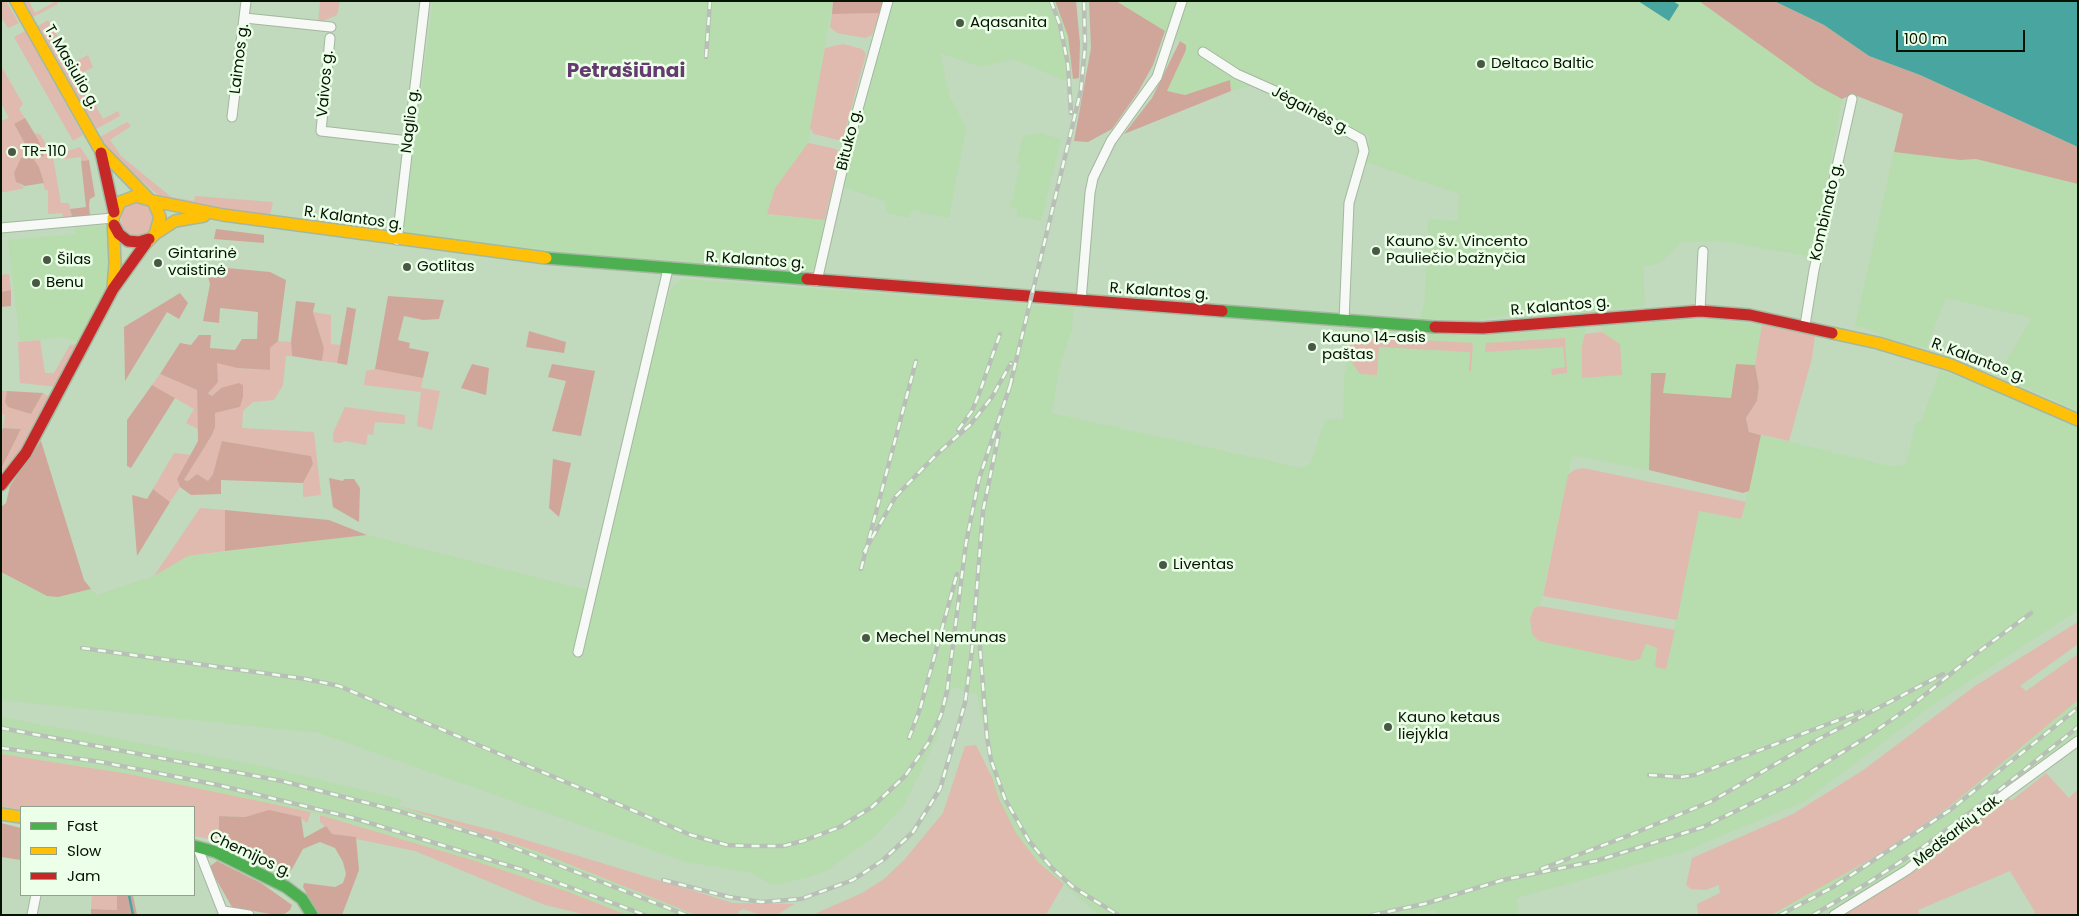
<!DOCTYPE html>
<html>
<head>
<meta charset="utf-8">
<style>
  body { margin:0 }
  #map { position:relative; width:2079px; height:916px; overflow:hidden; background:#c1d9bc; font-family:Poppins,sans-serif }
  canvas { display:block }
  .frame { position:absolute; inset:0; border:2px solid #051402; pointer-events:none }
  .legend { position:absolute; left:20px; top:806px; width:175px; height:90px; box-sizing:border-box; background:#ecffe8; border:1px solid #90a18c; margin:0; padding:6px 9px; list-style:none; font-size:15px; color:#051402 }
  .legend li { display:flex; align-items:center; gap:10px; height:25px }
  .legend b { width:25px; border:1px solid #90a18c }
  .scale { position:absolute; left:1896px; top:30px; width:129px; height:22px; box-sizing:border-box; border:2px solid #051402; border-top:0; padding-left:6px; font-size:15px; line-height:18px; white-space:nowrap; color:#051402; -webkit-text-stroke:4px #ecffe8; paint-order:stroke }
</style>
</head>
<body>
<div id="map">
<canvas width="2079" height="916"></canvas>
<div class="frame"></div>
<ul class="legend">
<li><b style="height:6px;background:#4caf50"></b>Fast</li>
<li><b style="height:6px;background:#ffc107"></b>Slow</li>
<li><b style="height:6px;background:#c62828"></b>Jam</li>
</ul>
<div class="scale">100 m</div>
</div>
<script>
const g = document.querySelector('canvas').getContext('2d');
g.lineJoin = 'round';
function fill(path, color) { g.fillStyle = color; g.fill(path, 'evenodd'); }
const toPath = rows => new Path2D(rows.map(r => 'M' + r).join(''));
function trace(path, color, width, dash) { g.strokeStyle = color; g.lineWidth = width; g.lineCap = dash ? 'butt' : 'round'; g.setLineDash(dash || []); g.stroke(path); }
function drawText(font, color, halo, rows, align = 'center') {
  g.font = font + ' Poppins,sans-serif'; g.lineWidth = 5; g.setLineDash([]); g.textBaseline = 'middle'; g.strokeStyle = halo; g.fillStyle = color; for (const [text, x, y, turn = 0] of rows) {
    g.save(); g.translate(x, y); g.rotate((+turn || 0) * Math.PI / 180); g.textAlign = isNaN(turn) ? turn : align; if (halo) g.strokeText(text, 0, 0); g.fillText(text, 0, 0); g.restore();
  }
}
fill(toPath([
  [433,1,833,1,808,143,775,188,767,214,825,220,816,267,808,273,584,255,403,234],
  [884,1,1055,1,1063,19,1068,36,1073,79,1063,80,1014,59,981,67,940,53,949,95,966,128,949,218,911,210,909,218,887,213,885,201,834,184,843,139],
  [1116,1,1699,1,1816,85,1842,99,1813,257,1721,241,1681,242,1660,263,1643,267,1645,306,1552,316,1539,314,1510,315,1470,321,1420,319,1425,299,1428,219,1458,221,1459,194,1366,162,1370,136,1253,85,1231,91,1230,81,1185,95,1167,91,1186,50,1186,45],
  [1040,133,1061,139,1041,221,1017,216,1018,209,1010,208,1021,164,1016,163,1023,136],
  [1894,152,1960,160,1976,159,2078,184,2078,411,1998,375,2032,318,1946,298,1926,348,1885,338,1869,329,1855,326],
  [108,226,108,280,105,292,78,342,63,337,20,341,8,240,75,234,75,227],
  [683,279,1074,308,1072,329,1061,362,1051,413,1302,468,1311,463,1324,422,1329,419,1343,419,1344,376,1348,357,1349,329,1471,336,1586,328,1582,345,1582,378,1620,344,1602,332,1601,326,1707,319,1762,325,1755,365,1736,365,1732,398,1662,393,1651,374,1649,470,1572,456,1540,606,1534,608,1642,655,1645,644,1658,648,1666,669,1699,511,1741,519,1761,435,1890,466,1906,465,1916,421,1921,422,1940,370,2005,394,2078,428,2078,610,1927,709,1805,801,1683,852,1516,898,1518,915,1436,915,1435,910,1407,915,1099,915,1039,863,1016,833,999,799,992,777,977,694,952,687,937,738,904,805,875,836,826,871,806,878,772,885,752,873,686,862,319,733,1,700,1,572,21,584,58,597,91,589,97,595,154,576,188,556,367,535,590,591,671,289],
  [2078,700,2078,734,1930,848,1878,883,1821,915,1771,915,1889,849,1950,806],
  [1,717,257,765,401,799,399,806,536,851,696,915,627,915,566,891,472,860,311,812,129,774,1,754]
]), '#b7ddae');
fill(toPath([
  [1,1,6,1,19,23,8,28,1,17],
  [24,1,29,1,35,13,56,1,58,4,33,17],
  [320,1,358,1,340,1,337,15,318,23],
  [880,13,872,35,865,38,837,33,830,27,832,14],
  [48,20,73,63,88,55,93,67,79,75,103,119,118,111,120,116,96,129,38,26],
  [25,31,83,135,73,141,14,37],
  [843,44,862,49,866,54,843,139,838,140,814,134,810,128,825,48],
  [1,66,23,104,19,109,25,118,14,124,29,151,29,157,21,158,16,182,25,188,5,192,1,192,1,121,9,118,1,103],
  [127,122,131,126,110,140,121,156,171,197,194,201,195,196,273,202,270,215,180,203,159,196,107,150,100,137],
  [34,133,40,134,53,157,61,203,69,203,72,217,63,217,62,213,48,214,48,190,45,190,39,167,31,157,38,139],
  [808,143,836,149,840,153,825,220,767,214,775,188],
  [80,147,89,160,81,161,81,157,64,159,62,153],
  '121 219a16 16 0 1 1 32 0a16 16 0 1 1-32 0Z',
  [9,274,11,290,1,292,1,275],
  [313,312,331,315,331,344,340,345,337,363,322,361,324,348],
  [1762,325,1815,336,1812,358,1789,441,1749,432,1746,418,1757,401,1759,387,1755,365],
  [1602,332,1620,344,1622,375,1582,378,1582,345,1585,334],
  [1350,336,1473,343,1471,371,1469,371,1470,352,1379,347,1377,375,1360,374,1348,357],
  [1565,338,1567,373,1552,375,1551,369,1565,367,1563,347,1485,352,1486,343],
  [40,340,45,373,54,373,70,345,78,344,58,387,20,383,18,342],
  [278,341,291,342,292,356,286,356,283,385,274,400,253,402,243,411,242,428,314,432,321,495,303,497,303,483,313,464,311,456,223,441,213,474,208,481,197,474,188,481,184,480,212,435,215,427,215,413,240,407,221,388,212,396,208,392,217,362,237,368,270,370,270,348],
  [375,369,423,378,421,388,440,391,432,430,417,426,421,392,364,385,366,371],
  [160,374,197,390,198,429,186,423,194,409,152,385],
  [1,391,7,391,5,402,31,414,43,393,51,398,6,474,1,469,21,429,3,428,5,415,1,414],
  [345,407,405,415,405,424,375,422,373,435,368,434,366,445,345,441,340,443,333,442,333,433],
  [174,453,191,455,177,479,180,487,170,502,153,489],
  [1583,468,1746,502,1741,519,1699,511,1677,620,1543,596,1568,475,1574,470],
  [200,508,225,510,225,551,188,556,154,576],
  [1540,606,1675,630,1666,669,1658,668,1655,665,1657,648,1646,644,1640,659,1633,661,1539,641,1532,634,1530,619,1534,608],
  [2078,622,2078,644,2020,686,2026,691,2078,654,2078,700,1950,806,1889,849,1771,915,1698,915,1697,904,1720,893,1719,885,1706,890,1691,889,1686,885,1692,858,1793,814,1862,771,1975,686],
  [976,745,992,777,999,799,1016,833,1039,863,1064,884,1046,915,812,915,862,893,884,879,904,860,943,813,965,746],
  [1,754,129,774,311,812,307,823,300,817,269,811,245,817,219,816,219,841,194,836,194,807,21,807,21,810,1,806],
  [2046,773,2069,798,2078,789,2078,912,2075,915,2033,915,2035,912,2010,871,1918,910,1920,915,1842,915,1916,868,2007,795,2011,801],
  [399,806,503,833,733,903,794,904,777,915,761,915,743,909,738,912,739,915,696,915,536,851],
  [320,815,472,860,566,891,627,915,587,915,545,905,415,851,332,834,320,822],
  [92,895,117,895,117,910,91,909]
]), '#e0baae');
fill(toPath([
  [833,1,884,1,880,13,832,14],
  [1055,1,1076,1,1080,43,1079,78,1073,79,1068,36],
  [1089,1,1116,1,1165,31,1153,65,1138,92,1112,129,1088,142,1074,141,1091,48],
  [1699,1,1774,1,1824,25,1869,56,1920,75,2078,147,2078,184,1976,159,1960,160,1894,152,1903,114,1852,94,1842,99,1816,85],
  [1180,41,1186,45,1186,50,1167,91,1185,95,1230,80,1231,91,1124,134,1152,98],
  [25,118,38,139,44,156,32,157,39,167,44,183,25,186,16,182,14,173,21,158,29,157,29,151,14,124],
  [89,160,95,196,90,199,89,204,90,216,72,217,70,209,86,207,81,161],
  [216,229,264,235,264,243,214,239],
  [205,266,270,272,286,280,278,341,270,348,270,370,237,368,217,363,218,382,208,393,212,396,221,388,239,383,243,385,243,397,240,407,215,413,215,427,212,435,184,480,188,481,197,474,208,481,213,474,222,441,311,456,313,464,303,483,221,480,221,494,191,495,180,487,177,479,198,441,197,390,160,374,180,343,191,345,199,335,211,335,210,348,235,350,242,339,257,339,258,312,220,308,219,323,203,321,210,284],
  [11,290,11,306,1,307,1,292],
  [180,293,188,303,179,319,167,312,125,381,124,327],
  [388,296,444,300,439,319,423,320,404,316,398,340,410,343,409,348,429,352,423,378,375,369],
  [296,301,315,303,313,312,324,348,322,361,292,356,291,342],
  [347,307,356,309,347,365,337,363],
  [529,331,566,342,564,353,526,347],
  [472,364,489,368,486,395,461,388],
  [552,364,595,371,581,436,552,431,566,381,548,377],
  [1736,364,1755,365,1759,387,1757,401,1746,418,1749,432,1761,435,1749,491,1743,493,1649,470,1651,373,1666,373,1663,393,1731,398],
  [152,385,175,398,131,468,127,466,127,420],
  [7,391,43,393,31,414,8,407,5,402],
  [3,428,21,429,1,469,1,433],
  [41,441,84,580,91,589,58,597,47,596,1,572,1,507,6,503,10,486],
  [553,459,571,463,559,517,549,508],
  [329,478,343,481,344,479,354,479,360,488,359,522,333,507],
  [153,489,170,502,137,556,132,495,147,499],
  [225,510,329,520,367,535,225,551],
  [269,810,301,817,304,838,326,826,332,834,356,837,359,870,342,915,318,915,303,887,304,883,335,887,343,883,346,874,343,862,335,848,320,842,303,849,292,869,285,873,260,858,219,841,219,816,245,817],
  [1,823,21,828,21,860,1,857],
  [217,861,261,883,292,905,290,910,283,915,276,915,232,907,209,867],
  [117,895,133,895,137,915,91,915,91,909,117,910]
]), '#d1a69a');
fill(toPath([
  [1638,1,1673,1,1679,5,1669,21],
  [1774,1,2078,1,2078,147,1920,75,1869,56,1824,25]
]), '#49a5a0');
trace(toPath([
  [129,895,133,915]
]), '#49a5a0', 2.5);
const street = toPath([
  [245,18,331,27],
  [330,38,321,131,409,141],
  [1203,52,1237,74,1273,90,1361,139,1364,151,1349,203,1344,321],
  [232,117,246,1],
  [1,228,113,218],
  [397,240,425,1],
  [817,281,848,145,888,1],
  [1081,301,1090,193,1093,178,1111,141,1157,77,1182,1],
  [1700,311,1703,251],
  [1805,325,1814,270,1852,99],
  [578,652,668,269],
  [197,846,224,915],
  [224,911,249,915],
  [32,915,36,895],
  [1834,915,1907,870,1986,808,2078,741]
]);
const fast = toPath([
  [546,258,807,279],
  [1222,311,1435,327],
  [194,846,216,852,286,887,302,899,312,915]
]);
const slow = toPath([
  [16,1,99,148,148,198],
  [153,201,223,215,546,258],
  [146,243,155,234,175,221,204,216],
  [113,288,115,263,113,218,120,202,136,196,153,201,160,217,155,234],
  [1832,333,1878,343,1951,365,2078,420],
  [1,814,21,817]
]);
const jam = toPath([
  [101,153,114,212],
  [114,225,119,234,128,241,139,242,149,239],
  [807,279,1222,311],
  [1435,327,1483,328,1700,311,1750,315,1832,333],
  [1,485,26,453,113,289,146,243]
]);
trace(street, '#a4b7a0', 11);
trace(fast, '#a4b7a0', 14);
trace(slow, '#a4b7a0', 14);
trace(jam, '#a4b7a0', 14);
trace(street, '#f6f9f5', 9);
trace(fast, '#4caf50', 11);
trace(slow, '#ffc107', 11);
trace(jam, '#c62828', 11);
const rail = toPath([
  [1051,1,1060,25,1068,65,1071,113],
  [706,57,710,1],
  [1010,386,1081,90,1085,47,1084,1],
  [958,430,972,411,979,394,1000,334],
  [864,552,896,496,937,454,970,425,992,397,1011,363],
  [861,569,916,361],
  [979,635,987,737,991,760,1005,799,1029,841,1052,868,1073,887,1118,915],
  [82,648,306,679,339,686,691,835,727,845,749,846,783,846,803,841,840,827,872,807,905,776,929,742,941,715,947,691,966,543,979,479,1012,380],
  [1,728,282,781,398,811,489,838,686,915],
  [909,738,920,709,957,574],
  [1,748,101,762,218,785,353,818,523,870,645,915],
  [1649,775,1681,777,1695,775,1862,711],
  [1541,869,1630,835,1712,801,1815,741,1943,674],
  [663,880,729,897,761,902,801,899,853,880,883,860,913,832,940,789,965,703,972,650,983,511,999,433],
  [1372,915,1424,904,1503,880,1596,861,1703,827,1789,785,1867,737,1911,706,1974,655,2031,613],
  [1780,915,1833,887,1950,810,2078,708],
  [1813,915,1868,883,1923,847,1988,799,2078,727]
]);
trace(rail, '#b8bfb7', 4.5);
trace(rail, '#ecffe8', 2.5, [8]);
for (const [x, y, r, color] of [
  [960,23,5,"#475943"],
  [1481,64,5,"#475943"],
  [12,152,5,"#475943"],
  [1376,251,5,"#475943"],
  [47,260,5,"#475943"],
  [158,263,5,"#475943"],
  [407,267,5,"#475943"],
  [36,283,5,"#475943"],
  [1312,347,5,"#475943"],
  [1163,565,5,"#475943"],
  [866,638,5,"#475943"],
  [1388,727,5,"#475943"]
]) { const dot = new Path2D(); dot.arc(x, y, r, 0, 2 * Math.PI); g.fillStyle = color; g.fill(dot); trace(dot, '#ecffe8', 2); }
drawText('15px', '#051402', '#ecffe8', [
  ["Aqasanita",970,23],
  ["Deltaco Baltic",1491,64],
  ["TR-110",22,152],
  ["Kauno šv. Vincento",1386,242],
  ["Pauliečio bažnyčia",1386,259],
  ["Gintarinė",168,254],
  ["vaistinė",168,271],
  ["Šilas",57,260],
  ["Gotlitas",417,267],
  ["Benu",46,283],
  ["Kauno 14-asis",1322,338],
  ["paštas",1322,355],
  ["Liventas",1173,565],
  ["Mechel Nemunas",876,638],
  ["Kauno ketaus",1398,718],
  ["liejykla",1398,735]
], 'left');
drawText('15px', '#051402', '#ecffe8', [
  ["Laimos g.",240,59,-83],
  ["T. Masiulio g.",71,67,60],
  ["Vaivos g.",326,84,-85],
  ["Jėgainės g.",1310,111,28],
  ["Naglio g.",411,121,-83],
  ["Bituko g.",850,140,-76],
  ["Kombinato g.",1827,212,-77],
  ["R. Kalantos g.",353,219,8],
  ["R. Kalantos g.",755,261,4],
  ["R. Kalantos g.",1159,292,4],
  ["R. Kalantos g.",1560,307,-5],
  ["R. Kalantos g.",1978,361,21],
  ["Medšarkių tak.",1958,831,-38],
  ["Chemijos g.",250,855,25]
]);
drawText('bold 20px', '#653a70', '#ecffe8', [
  ["Petrašiūnai",626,72]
]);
</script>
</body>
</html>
